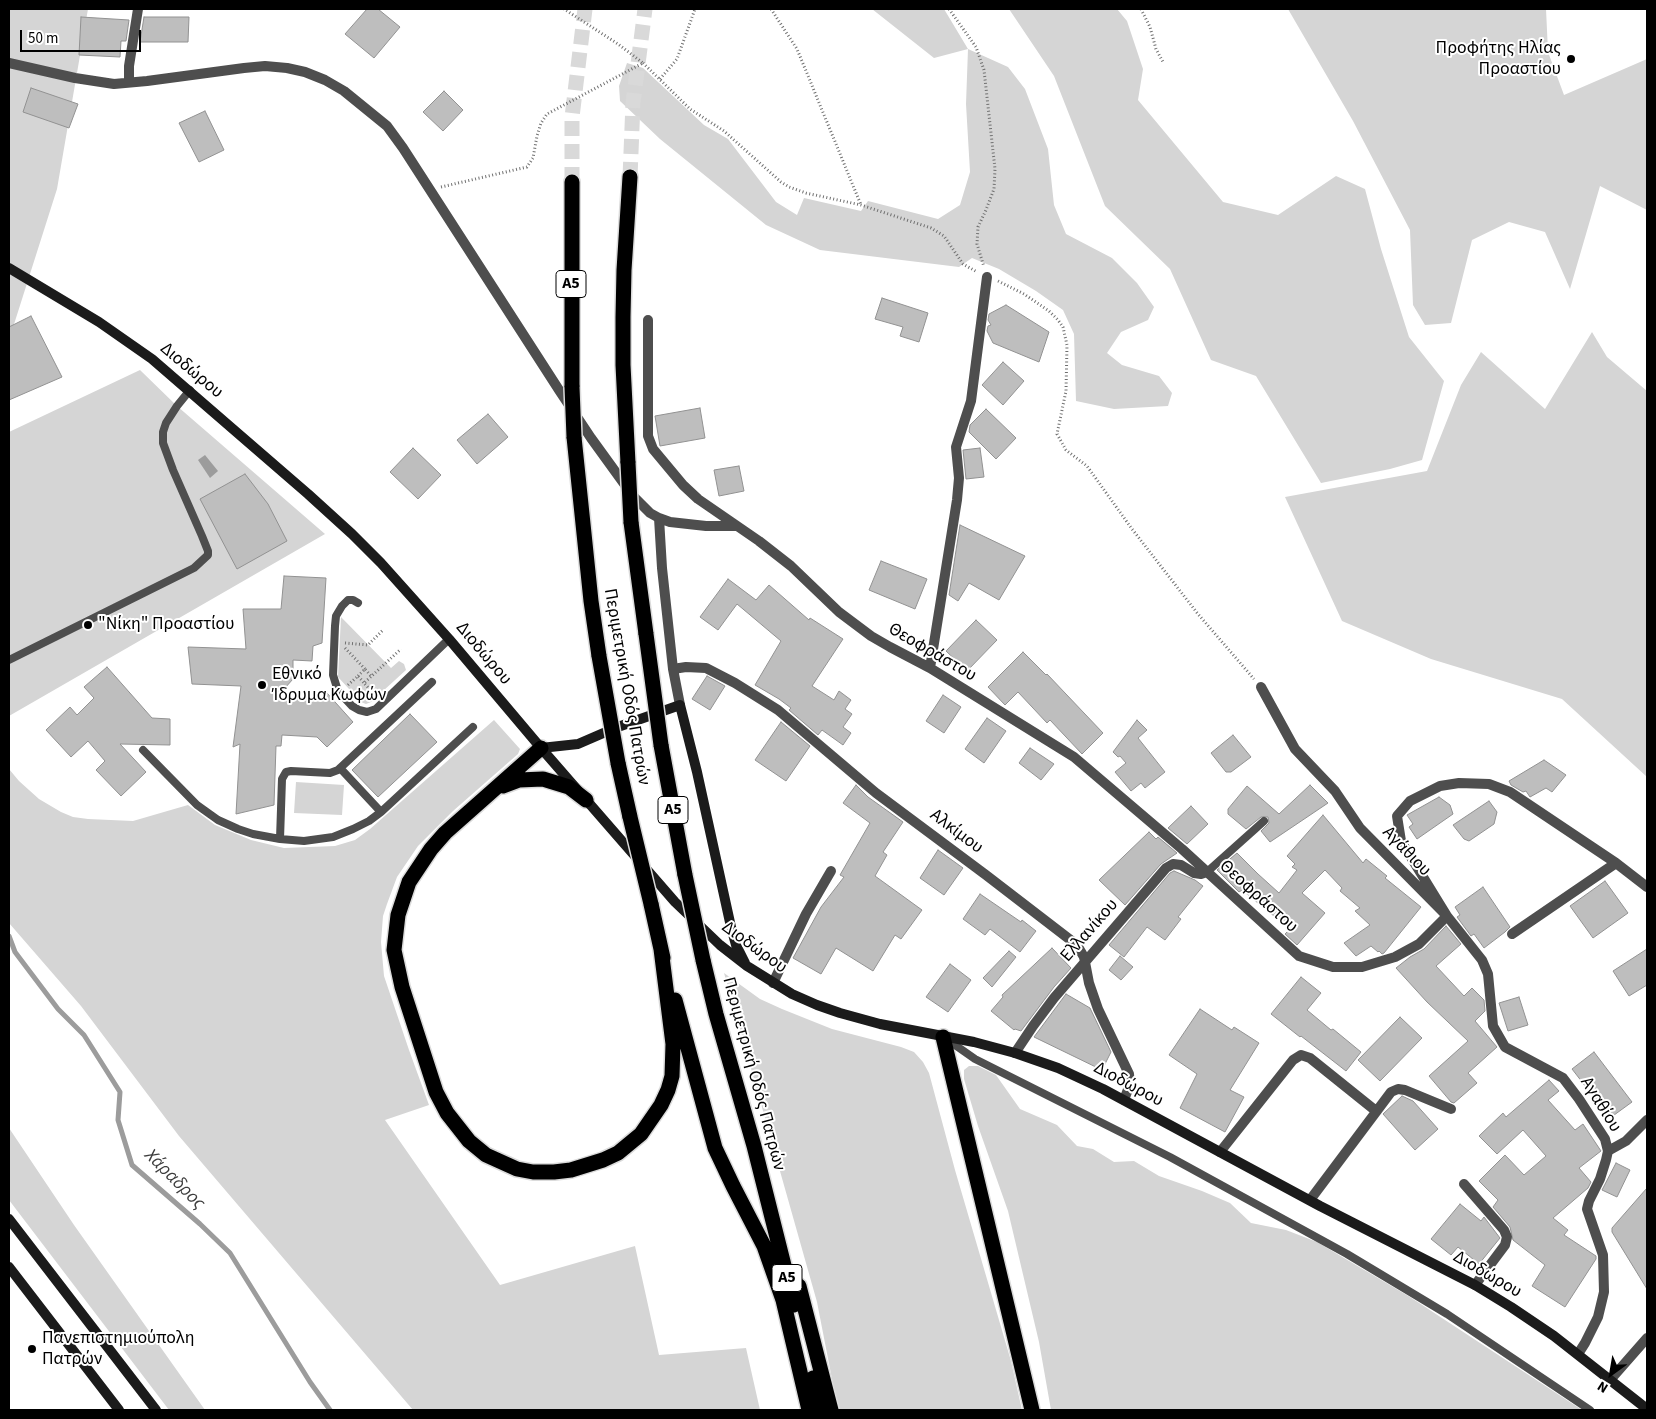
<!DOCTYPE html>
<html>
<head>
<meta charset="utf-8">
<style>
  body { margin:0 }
  #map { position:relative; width:1656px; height:1419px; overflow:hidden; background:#fff; font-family:"Source Sans 3",sans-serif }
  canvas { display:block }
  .frame { position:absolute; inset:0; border:10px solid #000; pointer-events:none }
  .north { position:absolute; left:1586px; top:1349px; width:50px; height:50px; -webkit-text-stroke:4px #fff; paint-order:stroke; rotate:212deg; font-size:14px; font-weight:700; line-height:20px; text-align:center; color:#000 }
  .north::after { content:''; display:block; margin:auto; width:18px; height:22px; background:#000; clip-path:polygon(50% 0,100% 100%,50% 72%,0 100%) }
  .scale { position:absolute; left:20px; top:30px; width:121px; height:22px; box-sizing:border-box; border:2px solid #000; border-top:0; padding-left:6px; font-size:15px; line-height:18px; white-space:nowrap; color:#000; -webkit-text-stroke:4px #fff; paint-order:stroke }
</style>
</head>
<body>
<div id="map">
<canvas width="1656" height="1419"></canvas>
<div class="frame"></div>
<div class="north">N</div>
<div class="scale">50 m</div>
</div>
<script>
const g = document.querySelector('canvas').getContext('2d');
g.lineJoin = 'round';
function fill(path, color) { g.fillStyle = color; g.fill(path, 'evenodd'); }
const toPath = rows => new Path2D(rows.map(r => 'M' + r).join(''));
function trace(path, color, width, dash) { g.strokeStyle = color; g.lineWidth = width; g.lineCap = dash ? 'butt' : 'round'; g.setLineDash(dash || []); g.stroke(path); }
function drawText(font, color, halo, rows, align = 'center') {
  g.font = font + ' "Source Sans 3",sans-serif'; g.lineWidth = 4; g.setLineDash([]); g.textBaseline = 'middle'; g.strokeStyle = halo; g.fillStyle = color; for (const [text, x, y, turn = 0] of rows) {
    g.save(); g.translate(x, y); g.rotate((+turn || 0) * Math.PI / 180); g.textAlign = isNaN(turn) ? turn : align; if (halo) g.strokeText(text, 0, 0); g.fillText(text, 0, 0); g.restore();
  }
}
fill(toPath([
  [9,9,88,9,57,189,9,340],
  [872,9,944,9,968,49,1008,67,1025,89,1048,149,1054,205,1066,234,1112,258,1137,283,1154,307,1148,320,1121,332,1107,353,1122,365,1159,376,1172,393,1168,406,1114,409,1076,401,1074,334,1063,310,1036,291,999,269,972,258,959,267,820,250,766,225,660,139,620,101,619,86,627,63,643,68,704,125,728,139,776,202,797,215,804,198,861,211,868,201,938,219,960,205,970,172,966,104,968,49,934,58],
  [1009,9,1117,9,1127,21,1143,69,1138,100,1223,202,1278,215,1336,176,1365,189,1381,249,1409,337,1444,381,1422,460,1390,469,1321,483,1256,376,1211,360,1170,269,1105,206,1054,76],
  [1288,9,1546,9,1548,52,1564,95,1647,59,1647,210,1600,186,1570,289,1545,232,1509,222,1472,240,1451,323,1425,325,1413,305,1410,230,1353,121],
  [1592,332,1607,357,1647,391,1647,777,1562,699,1431,659,1342,621,1285,497,1427,471,1461,385,1481,352,1545,409],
  [140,370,177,406,325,534,9,716,9,432],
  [341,617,391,668,399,661,404,664,406,670,371,702,366,704,361,702,338,677],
  [494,720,520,749,518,754,453,811,418,846,397,877,387,904,383,916,381,942,384,976,409,1050,429,1105,385,1120,500,1285,635,1246,659,1355,746,1348,760,1410,413,1410,179,1136,81,1006,9,923,9,769,19,781,39,799,61,812,73,817,88,819,133,821,188,805,215,825,251,840,284,848,335,846,355,840,370,829],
  [296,782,344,785,342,815,294,813],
  [724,973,760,999,782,1009,832,1029,901,1047,914,1052,923,1062,929,1073,955,1170,1011,1361,1022,1410,838,1410,817,1302],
  [969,1066,978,1066,996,1075,1020,1109,1057,1125,1077,1146,1093,1149,1114,1162,1134,1161,1159,1176,1202,1191,1230,1203,1251,1223,1286,1230,1317,1242,1410,1297,1582,1410,1051,1410,1039,1342,1008,1211,978,1126,964,1079,964,1070],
  [9,1128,74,1225,205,1410,169,1410,9,1200]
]), '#d5d5d5');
fill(toPath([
  [205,455,218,471,210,478,198,460]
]), '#9c9c9c');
trace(toPath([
  [9,936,15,952,58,1009,84,1035,120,1092,118,1120,132,1165,200,1224,230,1253,310,1382,330,1410]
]), '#9c9c9c', 5);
const building = toPath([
  [367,9,378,9,400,27,374,58,345,34,367,9],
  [81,17,129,20,126,41,121,41,120,57,79,55,81,17],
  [144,17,189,17,188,42,140,42,144,17],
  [31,88,78,104,69,128,23,112,31,88],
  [444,91,463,110,443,131,423,112,444,91],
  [205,111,224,150,199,162,179,123,205,111],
  [882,298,928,313,919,342,900,336,903,327,875,319,882,298],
  [1006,305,1049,332,1039,362,993,343,987,331,988,326,991,325,988,320,989,314,1006,305],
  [31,316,62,377,9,400,9,327,31,316],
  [1003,362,1024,381,1003,405,982,385,1003,362],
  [700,408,705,438,660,446,655,416,700,408],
  [986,409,1016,438,996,459,969,432,970,425,986,409],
  [488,414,508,437,477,464,457,440,488,414],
  [413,448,441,475,418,499,390,472,413,448],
  [980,448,984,477,966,479,963,450,980,448],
  [739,466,744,491,719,496,714,470,739,466],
  [245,474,268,504,287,541,237,569,200,499,245,474],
  [960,525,1025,556,999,600,969,583,958,601,949,595,960,525],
  [881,561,927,579,915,609,869,590,881,561],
  [284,576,326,578,322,643,313,646,312,661,293,660,293,679,276,698,320,700,327,693,353,722,327,747,317,737,282,735,281,746,276,746,274,805,236,814,240,744,233,747,241,686,192,684,188,647,246,649,243,609,281,609,284,576],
  [728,579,756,600,769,585,809,620,810,618,843,639,812,686,834,700,839,691,851,700,845,709,852,714,843,727,851,733,843,745,822,730,818,735,789,710,791,708,779,699,755,685,781,641,737,604,718,630,700,617,728,579],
  [976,620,997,640,967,671,946,651,976,620],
  [1023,652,1046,675,1047,674,1103,733,1082,754,1050,720,1047,723,1018,692,1005,705,988,687,1023,652],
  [107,667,152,718,170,719,170,745,120,744,146,772,121,796,96,770,105,761,88,741,71,757,46,730,70,707,77,715,94,698,84,687,107,667],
  [707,676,725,686,710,710,692,699,707,676],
  [943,695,961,707,944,733,926,721,943,695],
  [410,714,437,742,378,797,352,770,410,714],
  [987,718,1006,731,984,763,965,749,987,718],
  [1137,720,1147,730,1138,738,1165,772,1145,788,1141,783,1131,791,1115,772,1126,763,1120,756,1118,757,1113,752,1137,720],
  [781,722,810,746,786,781,755,760,781,722],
  [1233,735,1251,757,1231,772,1226,772,1211,753,1233,735],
  [1030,748,1054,764,1041,780,1019,763,1030,748],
  [1544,760,1566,775,1552,792,1546,788,1530,797,1526,791,1523,792,1511,785,1509,781,1544,760],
  [856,785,868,797,903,822,883,852,887,855,875,876,922,910,901,939,895,935,873,971,836,948,821,974,793,958,821,907,844,877,840,875,870,823,843,803,856,785],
  [1310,785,1328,803,1270,842,1261,831,1269,823,1268,817,1261,817,1246,829,1228,814,1228,809,1247,786,1279,814,1310,785],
  [1439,797,1450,805,1453,814,1417,839,1409,827,1413,824,1407,815,1439,797],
  [1489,801,1497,812,1494,824,1469,841,1464,839,1453,825,1489,801],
  [1191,806,1208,824,1187,844,1168,828,1191,806],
  [1323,815,1363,863,1366,859,1387,876,1385,878,1421,907,1384,953,1382,954,1379,951,1378,952,1371,946,1356,956,1344,943,1370,925,1355,911,1360,908,1340,891,1342,888,1325,870,1302,893,1325,913,1297,945,1285,934,1290,929,1242,890,1239,892,1217,870,1237,853,1258,874,1279,893,1297,870,1292,867,1295,864,1287,856,1323,815],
  [1149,832,1156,839,1158,837,1177,853,1161,864,1125,905,1099,880,1149,832],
  [938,850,963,868,944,895,920,878,938,850],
  [1174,871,1195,880,1203,886,1178,917,1181,919,1165,940,1147,927,1124,957,1109,945,1170,873,1174,871],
  [1605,881,1628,913,1593,938,1570,906,1605,881],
  [1483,887,1510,927,1505,932,1484,948,1474,934,1471,936,1457,917,1460,915,1455,907,1483,887],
  [980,894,1021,922,1022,920,1036,931,1020,952,990,929,985,935,963,919,980,894],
  [1446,926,1461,944,1436,966,1464,996,1472,988,1484,1000,1485,1011,1475,1021,1497,1047,1468,1073,1477,1083,1454,1103,1451,1102,1429,1076,1468,1041,1427,1002,1396,968,1410,957,1424,949,1446,926],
  [1052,948,1071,968,1054,987,1021,1031,1015,1029,1014,1030,991,1011,1003,997,1002,995,1052,948],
  [1647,949,1647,985,1629,996,1613,971,1647,949],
  [1009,951,1016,957,992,987,983,978,1009,951],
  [1120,956,1133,967,1121,980,1109,970,1120,956],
  [950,964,971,980,948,1012,926,997,950,964],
  [1301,977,1321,993,1307,1010,1331,1030,1333,1029,1361,1052,1346,1071,1301,1036,1300,1037,1271,1014,1301,977],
  [1066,994,1090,1008,1111,1052,1102,1070,1034,1037,1066,994],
  [1519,997,1528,1025,1508,1031,1499,1003,1519,997],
  [1200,1009,1232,1030,1234,1027,1259,1043,1230,1090,1244,1097,1225,1132,1180,1108,1197,1074,1169,1055,1200,1009],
  [1400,1017,1422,1038,1380,1081,1358,1060,1400,1017],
  [1594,1052,1632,1102,1610,1118,1572,1069,1594,1052],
  [1549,1080,1559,1091,1548,1100,1575,1130,1583,1124,1601,1151,1579,1168,1591,1182,1588,1188,1553,1218,1568,1230,1564,1235,1596,1256,1596,1259,1565,1307,1532,1286,1545,1265,1513,1240,1510,1227,1493,1207,1498,1200,1479,1181,1505,1155,1524,1175,1546,1156,1523,1130,1497,1154,1479,1136,1503,1113,1506,1117,1549,1080],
  [1402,1096,1413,1101,1438,1129,1415,1150,1383,1114,1402,1096],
  [1616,1163,1630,1170,1617,1197,1602,1190,1616,1163],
  [1647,1188,1647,1289,1612,1232,1612,1228,1647,1188],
  [1460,1204,1481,1221,1484,1217,1500,1238,1479,1264,1458,1247,1451,1255,1431,1239,1460,1204]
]);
fill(building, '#bebebe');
trace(building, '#929292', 1);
trace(toPath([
  [630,177,633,103,645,9],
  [572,182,572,117,585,9]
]), '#d9d9d9', 15, [15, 8]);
const highway = toPath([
  [572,387,572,182],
  [574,437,591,601,599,656],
  [628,463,623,365,623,317,624,270,630,177],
  [631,522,646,634],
  [661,745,685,875],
  [541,748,445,833,431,849,409,882,398,915,394,950,402,987,436,1092,447,1113,469,1141,486,1155,517,1169,533,1172,554,1172,571,1170,603,1160,618,1153,641,1134,661,1105,668,1090,672,1076,673,1044,661,949],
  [618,763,630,817],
  [503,786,519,780,543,779,569,787,586,800],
  [651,904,663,958],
  [703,960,716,1014,754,1146,794,1305],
  [675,1000,715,1148,733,1186,764,1246,783,1300,809,1410],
  [943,1037,1032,1410],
  [799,1286,831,1410],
  [813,1378,821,1410]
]);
trace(highway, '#dbdbdb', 18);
trace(toPath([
  [771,9,797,49,861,205],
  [949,9,976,47,984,70,995,169,994,189,986,210,978,227,977,244,984,267],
  [1141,9,1150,27,1156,49,1163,62],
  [643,63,690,109,724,131,781,182,789,187,806,193,861,205,931,228,944,236,963,264,977,272],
  [660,79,677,59,695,9],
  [441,187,527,167,533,158,537,136,541,123,547,114,643,63,618,44,564,9],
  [998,281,1024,294,1049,311,1058,320,1063,327,1067,345,1066,391,1057,434,1066,450,1087,466,1132,529,1198,614,1254,679],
  [345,643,368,645,383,630],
  [345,648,365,669],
  [358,676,365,669,371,676],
  [348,685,358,676,364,683],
  [375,695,364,683,401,649]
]), '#707070', 3, [1, 2.5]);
trace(toPath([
  [358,603,353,600,348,600,342,606,336,616,335,626,333,675,338,691,352,706,359,710,367,712,376,709,449,639],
  [9,660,194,568,208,555,208,551,202,536,173,470,163,443,163,432,166,423,177,406,190,390],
  [143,750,197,805,218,820,238,829,253,834,280,839,304,841,333,837,353,829,369,821,381,812,473,727],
  [340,768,381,812],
  [280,839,282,779,286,772,291,771,330,773,338,770,432,682],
  [1207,872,1264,821],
  [945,1038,975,1059,1170,1157,1347,1254,1447,1314,1590,1410]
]), '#4e4e4e', 8);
trace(toPath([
  [9,63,75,78,114,84,147,81,244,68,265,66,287,68,305,72,325,80,344,91,387,126,403,148,559,390,591,438,633,496,650,513,659,518,670,522,706,526,737,526],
  [129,82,129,66,138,9],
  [648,320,648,436,653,449,683,485,698,499,759,541,791,566,839,612,871,636,890,647,930,668,1074,757,1182,849,1299,956,1333,967,1362,967,1395,957,1419,944,1447,916,1401,841,1397,816,1410,801,1440,786,1459,783,1489,784,1510,792,1616,863,1647,887],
  [659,518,662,568,673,669,680,705],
  [930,668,957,500,959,478,956,447,971,401,987,277],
  [673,669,686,667,706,668,735,683,778,710,876,793,986,875,1077,945,1084,957,1089,983,1098,1009,1129,1074,1130,1084,1124,1100],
  [1261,687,1295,749,1335,791,1360,828,1447,916,1482,960,1488,974,1493,1026,1505,1047,1563,1078,1579,1099,1605,1139,1608,1151,1606,1160,1600,1179,1589,1201,1587,1209,1603,1255,1604,1292,1598,1317,1585,1343,1578,1354],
  [1512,934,1616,863],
  [773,983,806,914,831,871],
  [1015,1053,1033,1026,1054,998,1166,868,1173,864,1181,865,1194,873,1201,874,1207,872],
  [1608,1151,1626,1141,1647,1120],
  [1220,1152,1293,1060,1301,1055,1310,1058,1376,1111],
  [1464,1184,1504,1230,1507,1237,1505,1245,1475,1285],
  [1310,1200,1391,1092,1398,1089,1405,1090,1451,1109],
  [1611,1379,1647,1338]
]), '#4e4e4e', 10);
trace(toPath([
  [9,268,99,322,152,359,308,494,352,534,381,563,449,639,541,748,675,902,720,945,747,966,792,994,817,1005,840,1013,880,1024,974,1042,1015,1053,1058,1068,1103,1089,1320,1206,1475,1285,1511,1307,1554,1336,1647,1409],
  [541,748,578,744,615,728,680,705,697,772,731,927,736,945,745,963],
  [9,1219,156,1410],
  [9,1267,119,1410]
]), '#1b1b1b', 10);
trace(highway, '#000', 15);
const highwayBridge = toPath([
  [572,387,574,437],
  [628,463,631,522],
  [646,634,661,745],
  [599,656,618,763],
  [630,817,651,904],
  [685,875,703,960]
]);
trace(highwayBridge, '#dbdbdb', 18, []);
trace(highwayBridge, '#000', 15);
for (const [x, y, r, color] of [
  [1571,59,5,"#000"],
  [88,625,5,"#000"],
  [262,685,5,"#000"],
  [32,1349,5,"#000"]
]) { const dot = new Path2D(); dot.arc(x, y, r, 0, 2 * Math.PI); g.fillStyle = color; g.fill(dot); trace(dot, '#fff', 2); }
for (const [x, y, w] of [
  [571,284,30],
  [673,810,30],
  [787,1278,30]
]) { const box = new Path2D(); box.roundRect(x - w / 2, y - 13.5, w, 27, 4); g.fillStyle = '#fff'; g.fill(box); trace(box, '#000', 1); }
drawText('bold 16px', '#000', null, [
  ["Α5",571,284],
  ["Α5",673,810],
  ["Α5",787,1278]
]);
drawText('18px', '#000', '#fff', [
  ["Προφήτης Ηλίας",1561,49,"right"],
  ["Προαστίου",1561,70,"right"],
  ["\"Νίκη\" Προαστίου",98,625],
  ["Εθνικό",272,675],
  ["Ίδρυμα Κωφών",272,696],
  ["Πανεπιστημιούπολη",42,1339],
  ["Πατρών",42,1360]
], 'left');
drawText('18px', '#000', '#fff', [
  ["Διοδώρου",191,371,40],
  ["Θεοφράστου",932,653,30],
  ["Διοδώρου",483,654,50],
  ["Περιμετρική Οδός Πατρών",626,687,80],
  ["Αλκίμου",956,832,37],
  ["Αγάθιου",1406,852,46],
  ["Θεοφράστου",1258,897,42],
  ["Ελλανίκου",1090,931,-49],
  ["Διοδώρου",754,948,36],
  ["Περιμετρική Οδός Πατρών",753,1074,75],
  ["Διοδώρου",1128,1085,28],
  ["Αγαθίου",1600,1105,58],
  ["Διοδώρου",1487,1275,30]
]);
drawText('italic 19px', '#3d3d3d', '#fff', [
  ["Χάραδρος",174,1180,45]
]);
</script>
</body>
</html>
